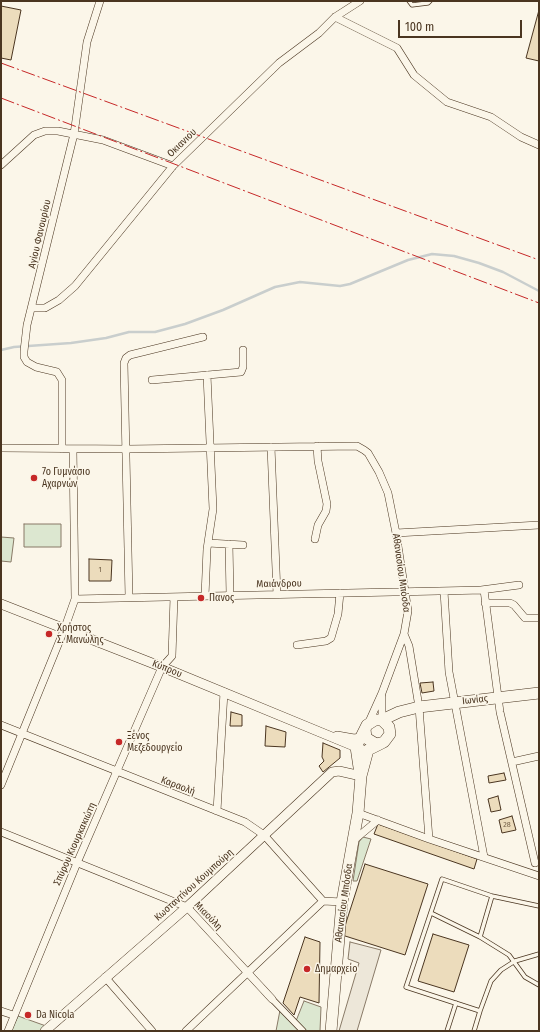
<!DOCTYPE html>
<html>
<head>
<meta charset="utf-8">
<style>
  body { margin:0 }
  #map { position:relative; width:540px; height:1032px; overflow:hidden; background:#fbf6e9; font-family:"Fira Sans Condensed",sans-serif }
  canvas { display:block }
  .frame { position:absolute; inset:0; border:2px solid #4a3520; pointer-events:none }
  .scale { position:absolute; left:398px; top:20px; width:124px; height:18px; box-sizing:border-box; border:2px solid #4a3520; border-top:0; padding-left:5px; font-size:12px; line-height:14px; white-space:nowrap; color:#4a3520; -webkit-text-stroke:3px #fbf6e9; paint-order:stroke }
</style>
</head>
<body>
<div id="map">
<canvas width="540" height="1032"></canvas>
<div class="frame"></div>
<div class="scale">100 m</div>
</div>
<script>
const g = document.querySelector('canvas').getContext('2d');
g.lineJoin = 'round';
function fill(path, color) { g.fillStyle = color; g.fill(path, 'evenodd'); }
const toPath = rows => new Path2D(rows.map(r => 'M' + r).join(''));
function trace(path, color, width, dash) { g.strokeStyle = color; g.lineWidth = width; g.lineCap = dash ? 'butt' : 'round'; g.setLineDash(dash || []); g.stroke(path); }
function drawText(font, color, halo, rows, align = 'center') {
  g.font = font + ' "Fira Sans Condensed",sans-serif'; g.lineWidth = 3; g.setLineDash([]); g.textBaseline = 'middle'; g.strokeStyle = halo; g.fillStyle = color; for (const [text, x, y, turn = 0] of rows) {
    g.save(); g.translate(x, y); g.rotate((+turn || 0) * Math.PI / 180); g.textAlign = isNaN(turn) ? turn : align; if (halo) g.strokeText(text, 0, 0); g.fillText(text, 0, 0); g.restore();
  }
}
const green = toPath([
  [24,524,61,524,61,547,24,547,24,524],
  [1,537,14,538,11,562,1,561,1,537],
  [363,837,371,839,357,881,353,881,359,842,363,837],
  [304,1001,321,1007,320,1031,276,1031,281,1005,296,1021,304,1001],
  [18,1016,46,1026,41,1031,11,1031,18,1016]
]);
fill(green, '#dce7d0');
trace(green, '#887966', 1);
const parking = toPath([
  [350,942,381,950,357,1031,339,1031,359,963,348,959,350,942]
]);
fill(parking, '#ede7d9');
trace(parking, '#887966', 1);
trace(toPath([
  [1,350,14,347,71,343,106,338,129,332,155,332,185,324,223,310,275,287,300,282,340,286,350,284,408,260,432,254,454,256,479,263,503,272,539,291]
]), '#c9cecd', 2.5);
const building = toPath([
  [1,6,21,10,11,60,1,58,1,6],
  [539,10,539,61,526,58,539,10],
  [89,559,112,560,111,581,89,581,89,559],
  [433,682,434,691,422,693,420,683,433,682],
  [231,712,242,715,242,726,230,726,231,712],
  [266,726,286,732,285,747,265,746,266,726],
  [323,743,340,750,340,758,323,772,319,766,324,761,322,757,323,743],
  [504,773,506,780,489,783,488,776,504,773],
  [498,796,501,810,491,812,488,799,498,796],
  [512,816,516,830,502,833,499,820,512,816],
  [378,824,477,859,474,869,374,834,378,824],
  [365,864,428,884,405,955,342,935,365,864],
  [433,934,469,945,454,992,418,981,433,934],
  [305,937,320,942,319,1003,300,997,294,1015,283,1003,305,937]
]);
fill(building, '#ecdcbc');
trace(building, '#4a3520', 1);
const service = toPath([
  [409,1,412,5,428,3,430,1],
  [431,913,480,937,509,955,525,977,539,985],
  [480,937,492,896],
  [480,1011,491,981,501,970,515,961,539,954],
  [447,1031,456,1003],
  [474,1031,480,1011,406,987,442,879,492,896,539,906]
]);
const pedestrian = toPath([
  [272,999,303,1031]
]);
const minor = toPath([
  [335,17,397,48,414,75,447,102,491,117,521,137,539,145],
  [1,165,34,135,45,131,58,131,103,140,173,166],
  [32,308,45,308,59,300,75,286,173,166,279,63,319,33,335,17,360,1],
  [152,380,241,372,243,367,243,350],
  [271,447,277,594],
  [1,448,127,449,357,446,364,450,368,453,379,472,388,493,396,533,408,611,404,634,382,693,368,724],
  [62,449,62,380,57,372,36,367,27,362,24,357,24,351,27,325,74,134,87,42,100,1],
  [396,533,539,525],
  [315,539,318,525,326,511,327,504,318,461,317,446],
  [208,543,243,545],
  [229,544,230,595],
  [481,590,519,585],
  [444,591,449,672,484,857],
  [205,596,207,549,213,509,207,375],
  [129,597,124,363,126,358,130,355,203,337],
  [75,599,484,590,500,712,535,863],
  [485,603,510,603,514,605,525,618,539,618],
  [404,634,409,646,419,707,429,839],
  [297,645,326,641,331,638,338,614,340,593],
  [382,697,382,720],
  [1,725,245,822,264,835,323,901],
  [512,762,539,756],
  [1,785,64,630,75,599,73,449],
  [217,811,224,692],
  [358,813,429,839,539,876],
  [1,832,187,907,272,999],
  [354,840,378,820],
  [105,977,152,1031],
  [1,1011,13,1015],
  [8,1031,77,863,162,667,172,656,174,597],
  [186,1031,323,901,342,902]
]);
const tertiary = toPath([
  [1,604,162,667,361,749],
  [337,736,354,739,361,738],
  [45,1031,187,907,332,772,339,771,361,776]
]);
const secondary = toPath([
  [382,720,399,712,419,707,539,693],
  [360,774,356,747,367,725,375,720,382,720,389,727,390,734,384,742,376,744,366,738,365,729],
  [331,1031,342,902,358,813,361,776,368,750,382,743]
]);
trace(service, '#4a3520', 5);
trace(pedestrian, '#4a3520', 7);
trace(minor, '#4a3520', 8);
trace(tertiary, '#4a3520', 10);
trace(secondary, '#4a3520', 12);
trace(service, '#fbf6e9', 3.5);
trace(pedestrian, '#fbf6e9', 5.5);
trace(minor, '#fbf6e9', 7);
trace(tertiary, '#fbf6e9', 9);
trace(secondary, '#fbf6e9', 11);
trace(toPath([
  [1,63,539,260],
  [1,98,539,303]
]), '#c62828', 1, [14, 3, 2, 3]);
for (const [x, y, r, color] of [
  [34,478,4,"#c62828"],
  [201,598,4,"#c62828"],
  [49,634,4,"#c62828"],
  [119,742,4,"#c62828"],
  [307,969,4,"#c62828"],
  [28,1015,4,"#c62828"]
]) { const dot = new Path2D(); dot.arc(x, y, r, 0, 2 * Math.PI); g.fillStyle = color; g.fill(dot); trace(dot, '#fbf6e9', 1.5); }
drawText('8px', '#725f47', null, [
  ["1",100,570],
  ["28",507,825]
]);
drawText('10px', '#4a3520', '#fbf6e9', [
  ["Οκιανιου",182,143,-44],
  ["Αγίου Φανουρίου",40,234,-77],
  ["Αθανασίου Μπόσδα",401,573,82],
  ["Μαιάνδρου",279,584,-1],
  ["Κύπρου",167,669,22],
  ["Ιωνίας",475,700,-6],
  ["Καραολή",178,786,21],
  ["Σπύρου Κιουρκακιώτη",75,844,-66],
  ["Κωσταντίνου Κουμπούρη",194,885,-42],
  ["Αθανασίου Μπόσδα",344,903,-82],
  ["Μιαούλη",208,916,46]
]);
drawText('10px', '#4a3520', '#fbf6e9', [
  ["7ο Γυμνάσιο",42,472],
  ["Αχαρνών",42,484],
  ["Πανος",209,598],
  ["Χρήστος",57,628],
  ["Σ. Μανώλης",57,640],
  ["Ξένος",127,736],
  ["Μεζεδουργείο",127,748],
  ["Δημαρχείο",315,969],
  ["Da Nicola",36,1015]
], 'left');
</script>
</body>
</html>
